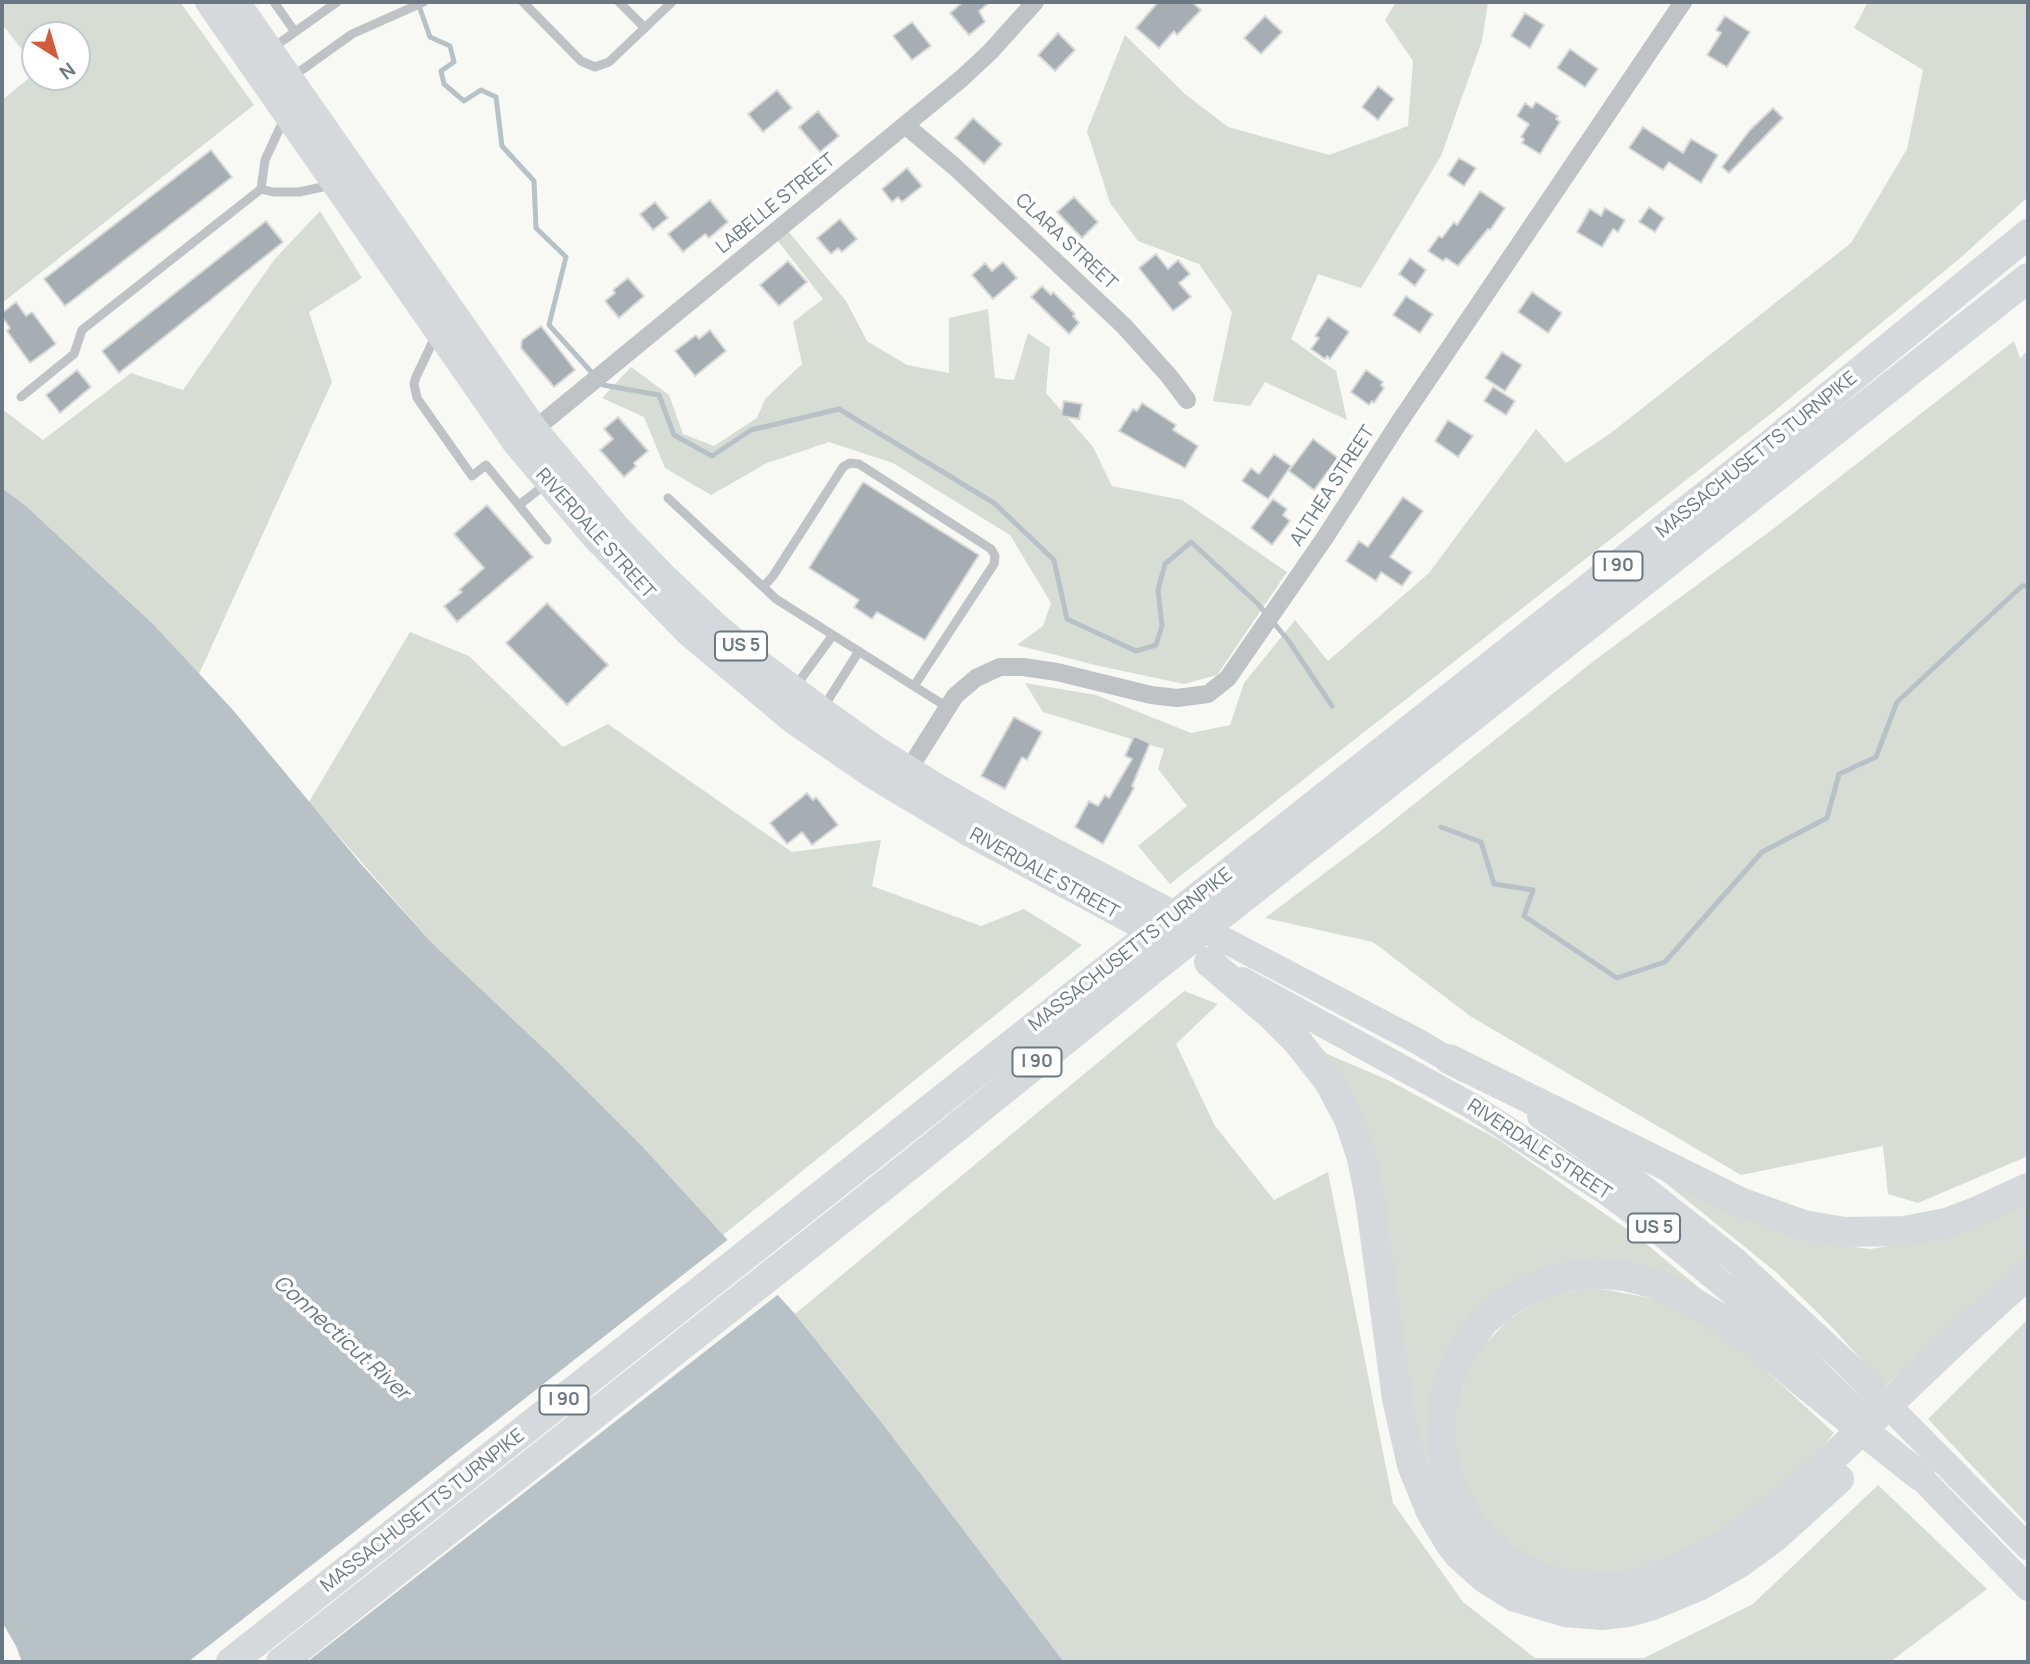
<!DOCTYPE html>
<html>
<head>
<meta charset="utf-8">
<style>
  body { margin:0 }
  #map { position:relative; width:2030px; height:1664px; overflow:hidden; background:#f8f8f5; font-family:Manrope,sans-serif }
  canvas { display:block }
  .frame { position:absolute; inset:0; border:4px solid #697883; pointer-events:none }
  .north { position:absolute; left:21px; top:21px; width:70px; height:70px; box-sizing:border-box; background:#fff; border:2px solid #c3c9cd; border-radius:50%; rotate:143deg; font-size:19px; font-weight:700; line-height:28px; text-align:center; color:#697883 }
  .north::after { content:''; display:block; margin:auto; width:24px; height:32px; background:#d45b39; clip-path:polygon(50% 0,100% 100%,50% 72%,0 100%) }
</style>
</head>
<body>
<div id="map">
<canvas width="2030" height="1664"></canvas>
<div class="frame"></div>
<div class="north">N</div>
</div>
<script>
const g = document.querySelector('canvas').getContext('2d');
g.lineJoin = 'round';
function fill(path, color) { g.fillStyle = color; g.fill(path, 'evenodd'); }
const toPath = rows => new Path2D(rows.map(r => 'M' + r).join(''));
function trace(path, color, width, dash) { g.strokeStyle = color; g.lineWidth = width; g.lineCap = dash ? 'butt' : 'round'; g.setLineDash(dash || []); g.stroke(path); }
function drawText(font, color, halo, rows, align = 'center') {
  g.font = font + ' Manrope,sans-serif'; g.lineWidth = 7; g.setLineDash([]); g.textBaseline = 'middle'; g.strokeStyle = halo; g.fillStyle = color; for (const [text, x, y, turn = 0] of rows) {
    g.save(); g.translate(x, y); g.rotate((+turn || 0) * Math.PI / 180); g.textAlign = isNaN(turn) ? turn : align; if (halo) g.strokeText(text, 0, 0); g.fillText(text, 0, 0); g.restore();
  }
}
fill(toPath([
  [2,2,180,2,254,105,2,303,2,100,35,73,35,77,77,77,77,35,35,35,35,66,2,24],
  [1396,2,1488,2,1482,41,1441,156,1361,288,1318,274,1291,339,1336,371,1347,420,1265,382,1250,406,1213,401,1232,312,1199,264,1138,241,1110,203,1087,131,1125,35,1185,94,1228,127,1329,155,1408,126,1413,61,1385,20],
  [1868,2,2028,2,2028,197,1959,259,1773,412,1170,884,1138,846,1187,806,1158,769,1164,749,1043,712,1025,683,1096,695,1191,733,1230,725,1244,683,1295,620,1328,661,1429,573,1536,429,1566,463,1611,433,1851,243,1907,149,1923,70,1854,28],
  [320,211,362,278,309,312,332,382,199,674,153,624,26,506,2,488,2,409,43,440,131,373,183,390,274,260],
  [788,231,846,301,867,341,907,365,949,373,949,318,988,309,995,378,1014,380,1028,333,1050,348,1046,393,1093,447,1112,486,1182,500,1287,572,1217,675,1184,684,1095,665,1017,645,1043,626,1051,603,1010,535,893,463,829,442,767,463,711,495,665,468,644,417,602,398,631,367,669,395,683,434,714,446,757,418,765,399,802,364,793,322,823,299,778,241],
  [2014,341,2020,358,2028,350,2028,1156,1918,1203,1888,1194,1883,1146,1741,1175,1470,1016,1373,942,1265,918,1374,836,1599,657,1773,529],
  [410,632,469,656,563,747,608,724,792,852,881,840,872,886,981,926,1024,909,1082,945,723,1235,643,1147,554,1058,432,943,309,802],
  [1184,991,1218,1004,1176,1044,1215,1126,1274,1200,1328,1172,1393,1503,1463,1602,1535,1658,1644,1658,1753,1604,1878,1485,1987,1589,1890,1662,1064,1662,882,1423,795,1314],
  [1325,1053,1388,1080,1499,1140,1638,1237,1727,1311,1576,1261,1451,1344,1439,1487,1434,1490,1424,1466],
  [1647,1168,1756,1220,1808,1241,1870,1249,1937,1238,2028,1202,2028,1258,1885,1386,1832,1327,1776,1272],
  [1592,1287,1660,1300,1722,1334,1783,1386,1834,1433,1806,1468,1759,1509,1661,1565,1594,1578,1539,1565,1492,1529,1458,1478,1454,1415,1472,1358,1508,1320,1547,1296],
  [2028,1319,2028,1525,1928,1419]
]), '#d7dcd5');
fill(toPath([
  [2,488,26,506,153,624,233,710,361,864,432,943,554,1058,643,1147,795,1314,882,1423,1064,1662,22,1662,16,1646,2,1622]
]), '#b8c2c6');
fill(toPath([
  [730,1238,780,1293,307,1662,188,1662]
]), '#f8f8f5');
trace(toPath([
  [418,3,430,37,450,46,454,62,441,71,444,84,464,101,481,90,496,97,502,146,534,181,536,228,566,257,549,325,603,385,659,395,674,435,712,456,751,430,839,409,994,503,1054,560,1067,619,1136,651,1156,645,1162,626,1158,590,1165,564,1191,542,1257,603,1288,640,1332,706],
  [1441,827,1481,842,1494,884,1533,890,1524,916,1617,978,1665,962,1762,852,1827,818,1839,774,1876,757,1897,702,2022,586,2028,586]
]), '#b8c2c6', 5);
const building = toPath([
  [963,2,990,2,979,11,985,22,969,35,950,13,963,2],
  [1158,2,1192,2,1201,10,1177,35,1174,31,1159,48,1136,28,1158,2],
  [1525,13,1544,25,1530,48,1511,36,1525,13],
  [1265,16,1282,32,1261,54,1244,38,1265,16],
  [1725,16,1750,32,1727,67,1707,55,1721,33,1716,30,1725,16],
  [912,22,931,46,912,60,893,36,912,22],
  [1058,33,1075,50,1055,71,1038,55,1058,33],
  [1570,49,1598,69,1585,87,1557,68,1570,49],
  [1378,86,1394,99,1378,120,1362,107,1378,86],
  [777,90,792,108,763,132,748,114,777,90],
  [1536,102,1558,116,1556,119,1560,122,1540,154,1522,143,1524,139,1521,137,1529,124,1517,116,1525,103,1532,108,1536,102],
  [1773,108,1783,118,1729,173,1722,167,1750,130,1773,108],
  [818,111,839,136,820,152,799,127,818,111],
  [973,118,1002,144,984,164,955,138,973,118],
  [1643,127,1683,153,1691,139,1718,155,1701,183,1669,162,1663,170,1629,148,1643,127],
  [211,150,232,177,65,306,44,279,211,150],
  [1459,158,1476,168,1464,186,1448,175,1459,158],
  [907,168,922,186,902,202,898,197,892,202,882,189,907,168],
  [1480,191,1505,208,1490,230,1488,229,1458,266,1446,258,1443,261,1428,251,1439,236,1442,238,1454,222,1457,225,1480,191],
  [1074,197,1098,222,1082,238,1057,212,1074,197],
  [710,200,728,222,709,238,705,234,683,252,668,234,710,200],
  [655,202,668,218,653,230,640,214,655,202],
  [1649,207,1664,218,1655,232,1639,222,1649,207],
  [1605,208,1625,220,1618,232,1613,229,1602,247,1577,232,1590,209,1601,216,1605,208],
  [840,219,857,239,842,252,838,248,831,254,817,238,840,219],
  [266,221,283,242,119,373,102,351,266,221],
  [1156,254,1168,269,1178,260,1190,274,1179,283,1191,297,1173,311,1139,268,1156,254],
  [1410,258,1426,270,1415,286,1399,274,1410,258],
  [788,261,807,282,779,306,760,285,788,261],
  [1003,262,1017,278,993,299,972,275,985,263,992,271,1003,262],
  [628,278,644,296,619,318,605,301,615,293,613,290,628,278],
  [1042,286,1051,295,1053,292,1075,314,1073,316,1079,323,1069,334,1031,297,1042,286],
  [1532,292,1562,313,1548,333,1518,312,1532,292],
  [1406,296,1433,314,1420,333,1393,315,1406,296],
  [16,302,26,316,32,312,56,344,30,363,7,331,10,328,2,317,2,313,16,302],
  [1328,317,1349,332,1330,359,1327,356,1325,359,1311,349,1319,338,1315,336,1328,317],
  [541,326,575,370,554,387,521,348,522,340,541,326],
  [710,330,726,351,695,376,675,351,696,335,699,339,710,330],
  [1502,352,1522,365,1505,391,1485,378,1502,352],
  [77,370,91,387,60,413,46,395,77,370],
  [1366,370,1383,382,1381,385,1384,388,1374,403,1372,401,1369,405,1351,392,1366,370],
  [1493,387,1515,401,1506,415,1484,401,1493,387],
  [1064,401,1082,404,1079,419,1061,416,1064,401],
  [1142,403,1176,425,1173,430,1198,446,1185,468,1119,431,1133,409,1137,411,1142,403],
  [618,417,648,451,634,463,636,466,624,477,600,450,613,439,604,429,618,417],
  [1448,420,1473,436,1458,457,1435,441,1448,420],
  [1313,439,1338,458,1314,490,1289,471,1313,439],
  [1274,454,1291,466,1268,499,1242,481,1251,468,1259,474,1274,454],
  [863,482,979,555,925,640,877,612,872,619,854,607,859,600,809,568,863,482],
  [1403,497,1423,511,1390,557,1412,572,1402,586,1381,572,1376,581,1346,561,1359,541,1368,547,1403,497],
  [1273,499,1287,509,1283,515,1290,521,1272,545,1251,528,1273,499],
  [487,505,533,557,457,622,444,606,462,592,459,590,484,568,454,534,487,505],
  [547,603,608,665,567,705,506,643,547,603],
  [1014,717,1042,732,1027,760,1022,757,1005,789,981,776,1014,717],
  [1134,736,1150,743,1132,786,1134,788,1103,844,1075,827,1089,801,1098,806,1105,795,1109,798,1132,759,1125,756,1134,736],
  [807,793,813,800,816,797,838,825,812,845,802,832,787,844,770,823,807,793]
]);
fill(building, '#a7aeb3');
trace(building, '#d9d9d7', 2);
trace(toPath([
  [274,2,295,32],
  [523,2,581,61,595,67,609,62,672,2],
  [619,2,645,28],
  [271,49,337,2],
  [292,77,352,34,424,2],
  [261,189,273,192,299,192,332,185],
  [436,335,416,377,414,384,417,398,472,476,486,465,547,540],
  [21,397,74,354,82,330,261,189,265,160,285,117],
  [668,498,776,599,947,707],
  [519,505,546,484],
  [763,587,773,576,843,467,850,463,859,464,991,549,995,556,994,564,914,686],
  [795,687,833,635],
  [823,708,859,651]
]), '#bfc3c6', 9);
trace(toPath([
  [905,125,955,167,1124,326,1169,376,1187,400],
  [535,429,961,79,990,52,1035,2],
  [909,769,955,696,976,678,1000,667,1023,667,1057,672,1151,695,1177,698,1208,694,1228,678,1326,536,1398,424,1683,2]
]), '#bfc3c6', 18);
trace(toPath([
  [208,2,516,444,594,537,689,634,793,721,873,776,970,834,1171,942],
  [237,2,535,429,619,529,665,577,715,624,765,667,822,710,877,749,938,787,1001,823,1417,1041,1466,1070],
  [1242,980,1470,1105,1606,1192,1656,1229,1751,1308,1860,1414],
  [1540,1116,1636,1182,1736,1261,1847,1364,2028,1547],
  [1906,1462,2028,1588]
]), '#d5d9dc', 26);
trace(toPath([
  [1209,962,1269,1013,1297,1041,1328,1080,1349,1119,1362,1158,1370,1198,1397,1399,1412,1465,1431,1512,1449,1542,1459,1555,1486,1579,1515,1597,1565,1612,1602,1615,1628,1612,1653,1605,1699,1586,1741,1562,1775,1537,1839,1479],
  [1449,1059,1740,1202,1804,1225,1844,1232,1904,1231,1946,1223,1978,1211,2028,1188],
  [1920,1476,1852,1422,1755,1343,1721,1319,1679,1294,1656,1284,1625,1276,1595,1273,1565,1277,1533,1287,1506,1303,1484,1321,1461,1352,1449,1380,1442,1410,1441,1443,1444,1462,1456,1498,1475,1529,1503,1557,1541,1578,1565,1584,1614,1587,1644,1582,1701,1558,1729,1542,1781,1503,1824,1466,1923,1371,1974,1323,2028,1274],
  [231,1662,1766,448,2028,234],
  [281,1662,915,1161,1159,964,2028,278]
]), '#d5d9dc', 30);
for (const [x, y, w] of [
  [1618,566,49],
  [741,646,52],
  [1037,1062,49],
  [1654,1228,52],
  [564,1400,49]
]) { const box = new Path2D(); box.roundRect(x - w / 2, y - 14.5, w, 29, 5); g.fillStyle = '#fff'; g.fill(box); trace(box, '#697883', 2); }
drawText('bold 18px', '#697883', null, [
  ["I 90",1618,566],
  ["US 5",741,646],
  ["I 90",1037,1062],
  ["US 5",1654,1228],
  ["I 90",564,1400]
]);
drawText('19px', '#697883', '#fff', [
  ["LABELLE STREET",776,204,-39],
  ["CLARA STREET",1066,242,43],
  ["MASSACHUSETTS TURNPIKE",1757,455,-39],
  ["ALTHEA STREET",1333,486,-57],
  ["RIVERDALE STREET",595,534,48],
  ["RIVERDALE STREET",1044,874,29],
  ["MASSACHUSETTS TURNPIKE",1131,950,-38],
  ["RIVERDALE STREET",1539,1150,33],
  ["MASSACHUSETTS TURNPIKE",423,1511,-38]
]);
drawText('italic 21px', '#65787f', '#fff', [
  ["Connecticut River",341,1338,42]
]);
</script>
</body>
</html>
